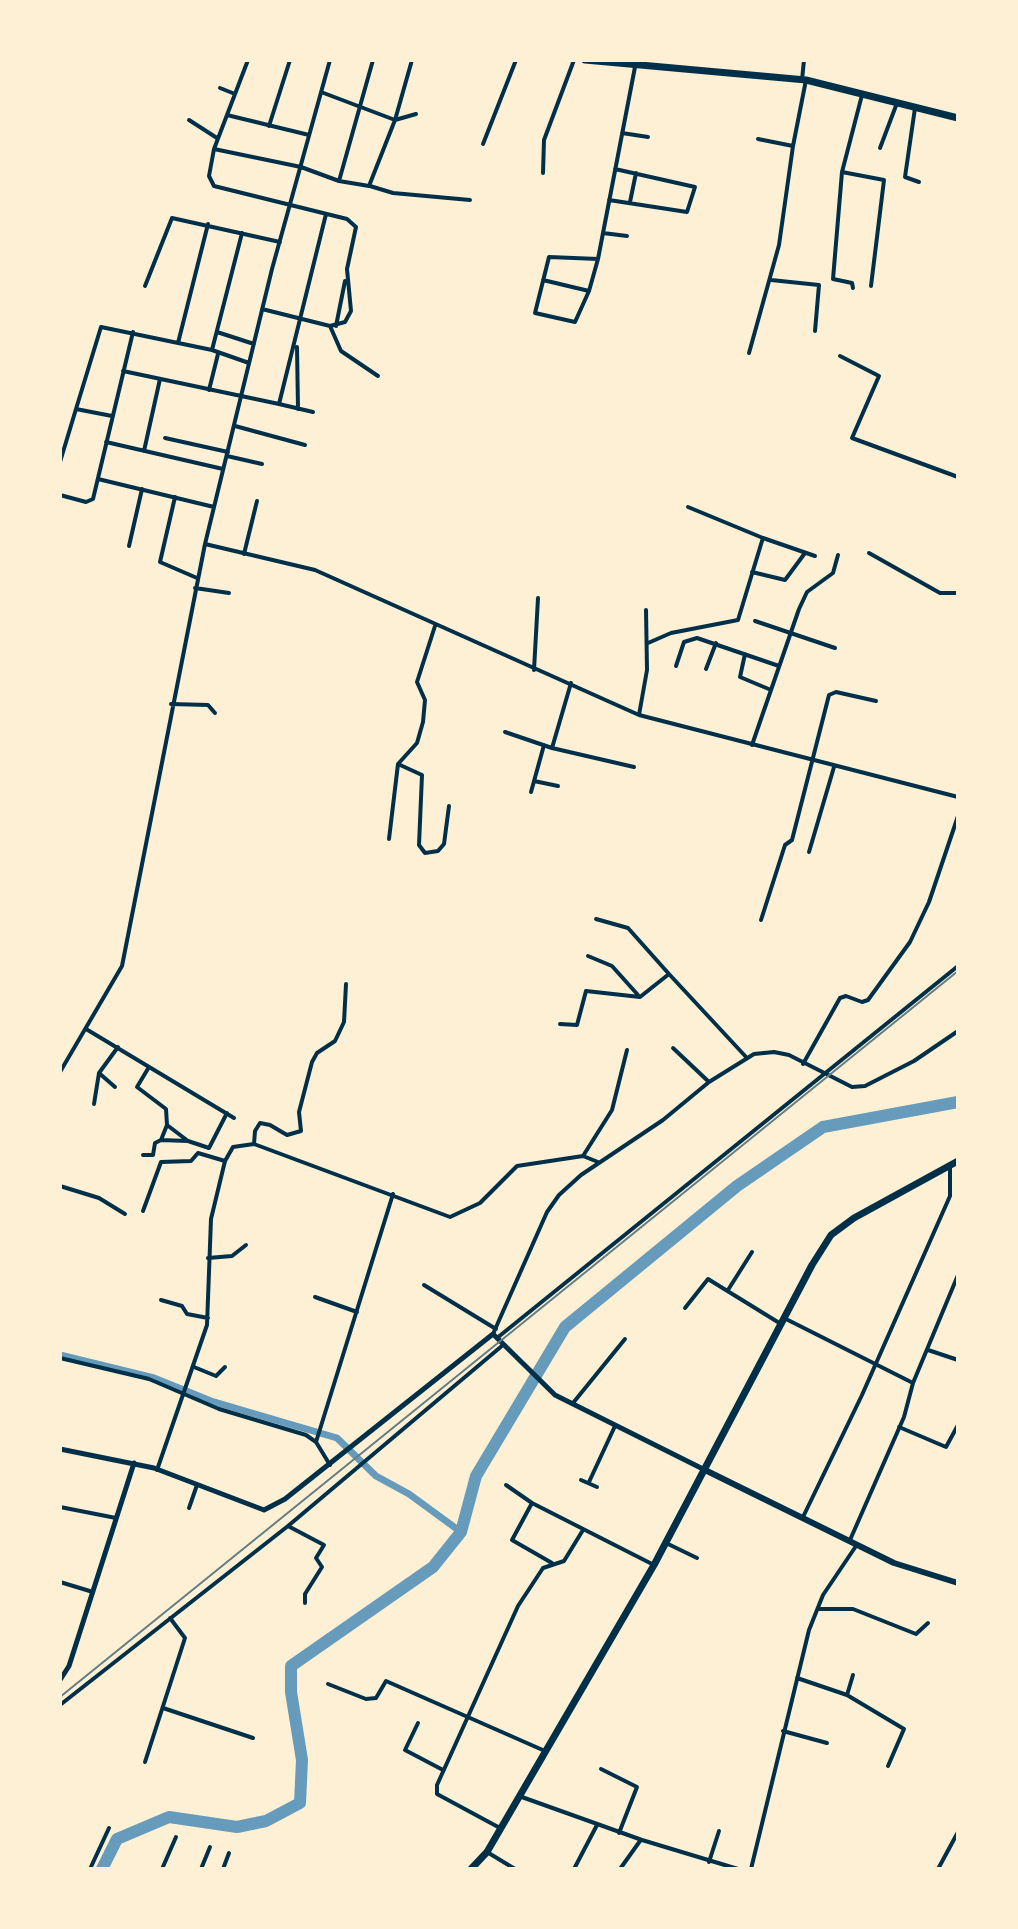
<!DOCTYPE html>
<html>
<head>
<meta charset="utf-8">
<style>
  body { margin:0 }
  #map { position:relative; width:1018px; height:1929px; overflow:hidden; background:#fdf0d5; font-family:Poppins,sans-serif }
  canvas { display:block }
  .frame { position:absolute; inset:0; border:62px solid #fdf0d5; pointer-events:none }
</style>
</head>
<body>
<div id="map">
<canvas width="1018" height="1929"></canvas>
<div class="frame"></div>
</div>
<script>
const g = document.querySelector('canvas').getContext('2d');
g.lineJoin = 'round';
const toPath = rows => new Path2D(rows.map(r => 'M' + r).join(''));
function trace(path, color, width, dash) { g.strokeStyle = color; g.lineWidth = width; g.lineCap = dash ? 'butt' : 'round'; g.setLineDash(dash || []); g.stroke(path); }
trace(toPath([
  [60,1355,154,1378,211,1401,337,1438,376,1476,409,1494,461,1532]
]), '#669bbc', 7);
trace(toPath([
  [102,1869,117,1839,169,1817,237,1827,266,1821,300,1803,302,1760,291,1692,291,1666,433,1567,461,1532,476,1476,565,1327,737,1186,823,1127,958,1102]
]), '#669bbc', 12);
trace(toPath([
  [248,60,227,115,309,135],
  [802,80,804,60],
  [220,88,235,94],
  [321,92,395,120,412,60],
  [915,108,905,177,919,182],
  [227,115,214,149,209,176,214,186,347,219,356,227,347,269,351,311,345,322,330,326,262,309],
  [189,120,217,138],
  [269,126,290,60],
  [622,133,648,137],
  [758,139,793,146,806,80],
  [483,144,516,60],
  [880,148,897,103],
  [214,149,301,167,339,181,373,60],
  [842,172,884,180,871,286],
  [543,173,544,140,574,60],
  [339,181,369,186,395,120,416,114],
  [370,186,393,193,470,200],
  [609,200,687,212,695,187,615,169],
  [630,202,636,173],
  [603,233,627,236],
  [598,259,549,257,535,313,575,322,589,291,598,259,635,67],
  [543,280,589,291],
  [771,280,819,285,815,331],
  [145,286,172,218,280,242],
  [853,288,852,283,833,279,842,172,862,95],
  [330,326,341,351,378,376],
  [336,326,345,281],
  [217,332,254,344],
  [178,343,208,224],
  [297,347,298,409],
  [212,350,242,233],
  [749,353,779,245,793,146],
  [840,356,879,376,852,438,958,477],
  [123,371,279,404,326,214],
  [209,390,218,354],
  [279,404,313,412],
  [76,409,101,327,212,350,249,363],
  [235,426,305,445],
  [165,438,228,452],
  [106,442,223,469],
  [144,451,160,379],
  [227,456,262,464],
  [60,462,76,409,112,416],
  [98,479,214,507],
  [60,495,86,502,93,499,133,332],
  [175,497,160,562,197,578],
  [763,538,815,556],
  [205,544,315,570,639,715,958,797],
  [129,546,142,489],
  [869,553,940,593,958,593],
  [244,554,257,501],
  [752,572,785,580,805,553],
  [195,588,229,593],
  [755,621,835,648],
  [648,643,671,633,738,620,762,541,763,538,688,507],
  [745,654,740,677,771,690],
  [676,666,684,642,697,638,779,666],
  [706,669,716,643],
  [534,670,538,598],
  [171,704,208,705,215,713],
  [639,715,647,670,646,610],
  [505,732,552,748,634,767],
  [752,745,799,609,807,592,833,573,838,555],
  [552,748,571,683],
  [398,764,422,775,419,845,425,853,438,851,444,844,449,806],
  [534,781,558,786],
  [531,792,544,745],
  [389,839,398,764,417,743,423,722,425,700,417,682,435,626],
  [809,852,834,767],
  [596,919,628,928,669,974],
  [761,920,785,845,792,840,829,695,836,692,876,701],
  [588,956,612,966,638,995],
  [560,1024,577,1025,586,991,640,997,669,974,747,1058],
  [86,1029,234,1118],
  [673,1048,709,1082],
  [803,1064,840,998,846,996,862,1002,868,1000,910,942,929,902,958,816],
  [149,1067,137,1087,166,1109,167,1125],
  [60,1072,122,966,205,544,272,269,330,60],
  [99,1073,115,1087],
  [94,1104,99,1073,118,1047],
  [188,1141,161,1140,167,1125,188,1141,209,1148,227,1113],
  [254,1144,255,1131,260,1123,270,1125,287,1135,301,1131,299,1112,312,1062,317,1053,335,1041,344,1022,346,984],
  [143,1155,153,1155,155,1143,161,1140],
  [583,1156,612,1110,627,1050],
  [60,1186,99,1198,125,1214],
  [143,1211,161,1162,191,1161,198,1153,225,1161],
  [208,1258,232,1256,246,1245],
  [424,1285,496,1329],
  [728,1290,752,1252],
  [315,1297,357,1312],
  [161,1300,182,1306,187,1314,208,1318],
  [685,1308,708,1279,781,1324],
  [784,1318,913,1383],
  [493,1334,547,1212,559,1195,581,1175,663,1120,709,1082,754,1054,774,1052,789,1055,852,1087,865,1086,914,1061,958,1031],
  [497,1338,958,966],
  [928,1350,958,1360],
  [60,1358,149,1379,219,1409,306,1435,316,1442,330,1465],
  [194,1367,216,1376,225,1367],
  [573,1403,625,1339],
  [899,1427,946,1447,958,1425],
  [316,1442,393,1194],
  [157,1470,207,1325,211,1219,225,1161,233,1147,254,1144,450,1217,480,1203,517,1166,583,1156,598,1162],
  [581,1480,597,1487],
  [589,1482,615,1426],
  [506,1485,532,1503,654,1565],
  [532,1503,512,1540,552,1563],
  [60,1507,116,1518],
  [189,1508,197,1485],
  [803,1517,862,1395,950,1196,950,1166],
  [288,1526,324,1545,316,1558,322,1567,305,1594,305,1603],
  [850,1540,904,1417,913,1383,958,1275],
  [666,1543,697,1558],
  [60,1582,93,1592],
  [818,1609,853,1609,916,1634,928,1623],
  [797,1678,847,1695,904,1729,888,1766],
  [328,1684,366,1699,376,1698,386,1681,545,1751],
  [847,1695,853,1675],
  [60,1705,288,1526,503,1345],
  [163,1708,253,1738],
  [418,1723,405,1750,443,1770],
  [783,1731,827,1743],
  [145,1762,185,1638,170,1618],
  [601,1769,637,1787,619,1833],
  [519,1796,642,1840,738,1869],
  [500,1828,437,1794,437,1785,518,1606,543,1568,564,1561,583,1530],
  [487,1852,515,1869],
  [709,1862,719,1831],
  [90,1869,109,1828],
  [162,1869,176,1837],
  [201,1869,210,1847],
  [223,1869,229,1853],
  [574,1869,597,1825],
  [620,1869,640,1841],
  [751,1869,809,1630,823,1595,856,1546],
  [938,1869,958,1832]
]), '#003049', 4);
trace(toPath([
  [60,1449,154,1468,264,1510,285,1499,493,1334,555,1395,705,1470],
  [60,1680,69,1666,134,1463]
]), '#003049', 5);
trace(toPath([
  [705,1470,894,1563,958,1583]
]), '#003049', 6);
trace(toPath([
  [585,60,806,80,958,118],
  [471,1869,487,1852,654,1565,812,1265,831,1235,854,1218,958,1161]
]), '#003049', 7);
trace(toPath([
  [60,1697,958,971]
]), '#657d81', 2);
</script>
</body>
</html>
